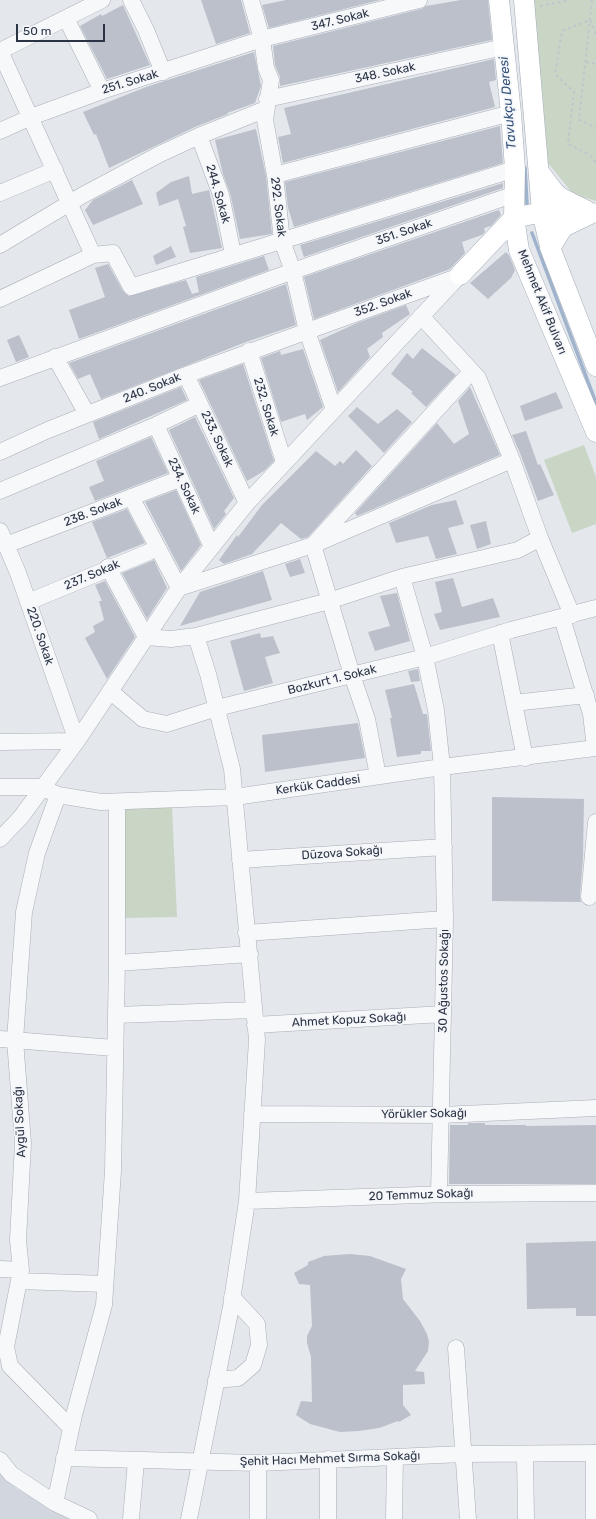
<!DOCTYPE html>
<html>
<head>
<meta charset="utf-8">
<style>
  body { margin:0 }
  #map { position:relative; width:596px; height:1519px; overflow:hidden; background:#e4e7ec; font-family:Rubik,sans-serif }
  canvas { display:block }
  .scale { position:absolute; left:16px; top:24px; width:89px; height:18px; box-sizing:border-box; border:2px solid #2b3445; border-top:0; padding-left:5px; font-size:12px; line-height:14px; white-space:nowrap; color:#2b3445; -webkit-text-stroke:3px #f4f6f9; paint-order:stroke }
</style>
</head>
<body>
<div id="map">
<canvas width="596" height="1519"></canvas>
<div class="scale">50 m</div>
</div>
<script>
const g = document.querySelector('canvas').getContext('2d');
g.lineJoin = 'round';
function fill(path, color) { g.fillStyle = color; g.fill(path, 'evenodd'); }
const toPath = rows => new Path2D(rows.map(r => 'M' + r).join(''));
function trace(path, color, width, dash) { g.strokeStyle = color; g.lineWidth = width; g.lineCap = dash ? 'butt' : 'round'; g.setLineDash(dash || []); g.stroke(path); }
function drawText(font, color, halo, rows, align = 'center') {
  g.font = font + ' Rubik,sans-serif'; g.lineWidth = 3.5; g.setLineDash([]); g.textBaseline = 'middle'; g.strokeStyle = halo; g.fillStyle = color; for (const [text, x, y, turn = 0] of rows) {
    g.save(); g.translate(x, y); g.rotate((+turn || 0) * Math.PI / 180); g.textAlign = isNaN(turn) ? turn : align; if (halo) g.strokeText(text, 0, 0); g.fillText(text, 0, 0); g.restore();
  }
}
fill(toPath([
  [0,1470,17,1489,77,1519,0,1519]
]), '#d2d6de');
fill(toPath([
  [534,0,596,0,596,201,573,194,548,163],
  [584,445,596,477,596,524,572,533,544,460],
  [172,806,177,917,122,918,124,813,126,809]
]), '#c9d6c5');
trace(toPath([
  [525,168,527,204],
  [532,233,596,403]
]), '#9fb4cc', 3.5);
fill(toPath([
  [201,0,241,0,250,33,216,44],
  [286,0,380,0,269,28,262,5],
  [461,0,488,0,492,40,280,86,280,77,275,65,273,46,421,9,426,6],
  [123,5,150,65,107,79,80,26,101,14,102,16],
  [254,52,261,86,255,103,227,113,228,114,195,127,109,168,96,134,94,135,83,112,146,87],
  [494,59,496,80,489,82,495,107,283,163,278,137,291,134,284,108],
  [500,126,503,163,294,227,288,208,285,182],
  [256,129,266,176,272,234,240,239,230,193,223,174,215,140],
  [189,176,192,194,209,190,222,248,190,253,183,227,186,226,178,199,159,206,156,193,171,182],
  [132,180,143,204,93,225,85,210,93,200],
  [503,183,503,188,304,257,300,245],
  [499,210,501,215,491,226,484,228,485,232,482,235,462,242,465,253,450,269,314,319,304,277],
  [171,246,176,257,156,265,153,256],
  [506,252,509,255,515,270,511,278,488,299,470,283],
  [264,256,269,270,79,339,69,310,105,297,95,268,108,264,123,291,129,296,186,280,192,294,199,292,196,277],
  [286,284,296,325,246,342,101,399,90,374,78,379,69,363],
  [406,305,410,314,382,333,383,337,367,349,370,357,338,392,320,340,357,323],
  [19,335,29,357,16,362,7,340],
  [422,348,456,375,426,407,411,393,413,392,391,374,407,353,413,359],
  [303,349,323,407,307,420,305,414,281,422,261,358,280,351,281,355],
  [243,364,274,461,264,471,247,481,199,380],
  [181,387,187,400,99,439,93,422],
  [470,387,500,455,357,516,355,513,437,423,454,444,469,434,458,401],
  [556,392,563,408,525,421,520,406],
  [357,407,378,424,397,409,412,422,384,453,348,416],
  [195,417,234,498,224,511,226,514,214,529,169,430],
  [526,431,538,465,540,464,554,495,538,501,520,453,512,435],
  [151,437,168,473,95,501,89,487,104,481,96,461],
  [356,450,372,466,308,537,301,539,281,523,252,554,224,564,219,560,237,535,238,537,262,505,316,451,335,466,340,461,343,464],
  [176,490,201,545,181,571,145,502],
  [456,500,464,524,448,528,457,554,436,559,428,536,396,543,389,523,432,505],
  [127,509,145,543,107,558,92,522],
  [486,521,491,544,477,549,470,525],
  [300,559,305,573,290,577,285,564],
  [154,560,167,588,147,619,122,573],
  [263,571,272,600,180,626,200,592],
  [453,578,462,607,493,598,500,617,440,630,434,614,442,612,435,582],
  [105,581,135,637,107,679,85,638,95,632,93,626,104,620,99,601,102,601,95,585],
  [397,593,410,641,375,651,368,632,390,626,380,596],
  [260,633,261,638,273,636,280,653,265,657,273,683,244,691,230,641],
  [418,669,420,681,411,682,408,671],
  [414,684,423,714,427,714,431,751,421,751,421,754,397,757,390,718,392,718,385,690],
  [358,723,365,758,265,772,262,735],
  [492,797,584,799,583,858,580,896,581,902,492,901],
  [468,1123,485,1123,485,1125,526,1125,526,1126,596,1125,596,1184,449,1184,450,1125,468,1125],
  [596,1241,596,1316,576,1316,576,1308,527,1309,526,1243],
  [350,1254,370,1256,406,1269,401,1279,403,1299,420,1321,427,1334,429,1342,428,1351,415,1371,424,1372,425,1384,403,1385,403,1405,411,1415,399,1422,398,1421,379,1428,359,1431,340,1432,310,1424,296,1415,301,1401,312,1402,311,1357,307,1343,307,1336,312,1326,310,1285,299,1284,294,1273,308,1265,308,1262,324,1256]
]), '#bbc0ca');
const minor = toPath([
  [131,0,146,30,163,72],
  [251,0,262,39,266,68,271,80,265,120,275,175,282,241,293,271,307,331,334,410],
  [66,18,102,91],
  [0,51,93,255],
  [0,51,102,0],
  [267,99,504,47],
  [0,131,31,117,102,91,262,39,419,0],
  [199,136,221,195,233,254],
  [275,175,511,113],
  [0,193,55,170],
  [0,245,83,195,160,154,199,136,266,109],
  [0,299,93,255,113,253,131,287,515,169],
  [249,351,284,462],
  [55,357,87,414],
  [186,375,247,503],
  [0,378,293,271,515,194],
  [156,425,212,547],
  [0,452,48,430,186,375,457,277],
  [0,491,156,425,200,404],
  [131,497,179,588,313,545,512,460],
  [0,531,18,573,77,741,0,742],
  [540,538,572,615],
  [6,545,179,479],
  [108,567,146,637,171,639,196,636,329,601,402,577,518,550,540,538,512,460,478,378,421,316],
  [402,577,425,657,436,710,442,767,445,919,439,1194],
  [28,602,149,552,156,547],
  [562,618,591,714,595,748],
  [500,633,525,758],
  [110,691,143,719,167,724,217,708,425,657,511,630,596,608],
  [514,703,586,695],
  [378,776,367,719,352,675,313,545,471,372],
  [0,787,41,787,58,795,101,802,235,797,442,767,596,748],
  [58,795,37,853,24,912,15,1040,23,1143,18,1240,21,1270,6,1347,10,1366,71,1428],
  [0,839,21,817,77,741,179,588,247,503,460,275],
  [240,860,444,847],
  [589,897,596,822],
  [246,933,445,919],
  [117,963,250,954],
  [116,1015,254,1010],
  [255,1025,443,1014],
  [0,1039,114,1048],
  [252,1114,441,1115,596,1108],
  [247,1201,449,1194,596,1193],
  [0,1269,21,1270],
  [19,1281,105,1284],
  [456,1348,468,1519],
  [216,1380,238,1378,253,1365,259,1345,257,1324,232,1297],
  [594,1453,594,1519],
  [525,1454,526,1519],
  [64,1458,258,1463,463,1454,596,1453],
  [0,1460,11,1474,55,1503,89,1519],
  [258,1463,258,1519],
  [55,1503,74,1415,104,1305,113,1171,117,963,117,802],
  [131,1519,136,1461],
  [189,1519,231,1307,247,1201,257,1040,232,769,208,674,196,636],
  [328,1519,328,1459],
  [394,1519,395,1457]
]);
const major = toPath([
  [499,0,511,113,515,169,514,218,519,250,596,432],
  [524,0,542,212,551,250,596,366],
  [539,172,554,192,561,198,587,211],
  [550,248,563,227,588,215],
  [460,275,514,218,542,212,592,213]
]);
trace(minor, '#a9aeb7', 17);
trace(major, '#a3abb8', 21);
trace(toPath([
  [592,0,579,120,596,128],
  [540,6,570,0],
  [596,34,590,20,562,31,555,74,574,92,568,144,590,155,596,163],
  [586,62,596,64]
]), '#c2c5cb', 2, [3, 3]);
trace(minor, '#f7f8fa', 16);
trace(major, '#fff', 20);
drawText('12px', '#2b3445', '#f4f6f9', [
  ["347. Sokak",340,20,-14],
  ["348. Sokak",385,73,-12],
  ["251. Sokak",130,82,-17],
  ["244. Sokak",218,194,74],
  ["292. Sokak",278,207,83],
  ["351. Sokak",404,232,-19],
  ["Mehmet Akif Bulvarı",542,302,68],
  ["352. Sokak",383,303,-20],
  ["240. Sokak",152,388,-22],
  ["232. Sokak",266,407,73],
  ["233. Sokak",217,439,65],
  ["234. Sokak",184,486,65],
  ["238. Sokak",93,512,-21],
  ["237. Sokak",92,575,-23],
  ["220. Sokak",40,636,71],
  ["Bozkurt 1. Sokak",332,680,-14],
  ["Kerkük Caddesi",318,785,-8],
  ["Düzova Sokağı",342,853,-4],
  ["30 Ağustos Sokağı",444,981,-89],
  ["Ahmet Kopuz Sokağı",349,1020,-3],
  ["Yörükler Sokağı",424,1114,-1],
  ["Aygül Sokağı",20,1122,-93],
  ["20 Temmuz Sokağı",421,1195,-2],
  ["Şehit Hacı Mehmet Sırma Sokağı",330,1459,-2]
]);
drawText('italic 13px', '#34527a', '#f4f6f9', [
  ["Tavukçu Deresi",508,103,-95]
]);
</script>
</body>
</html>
